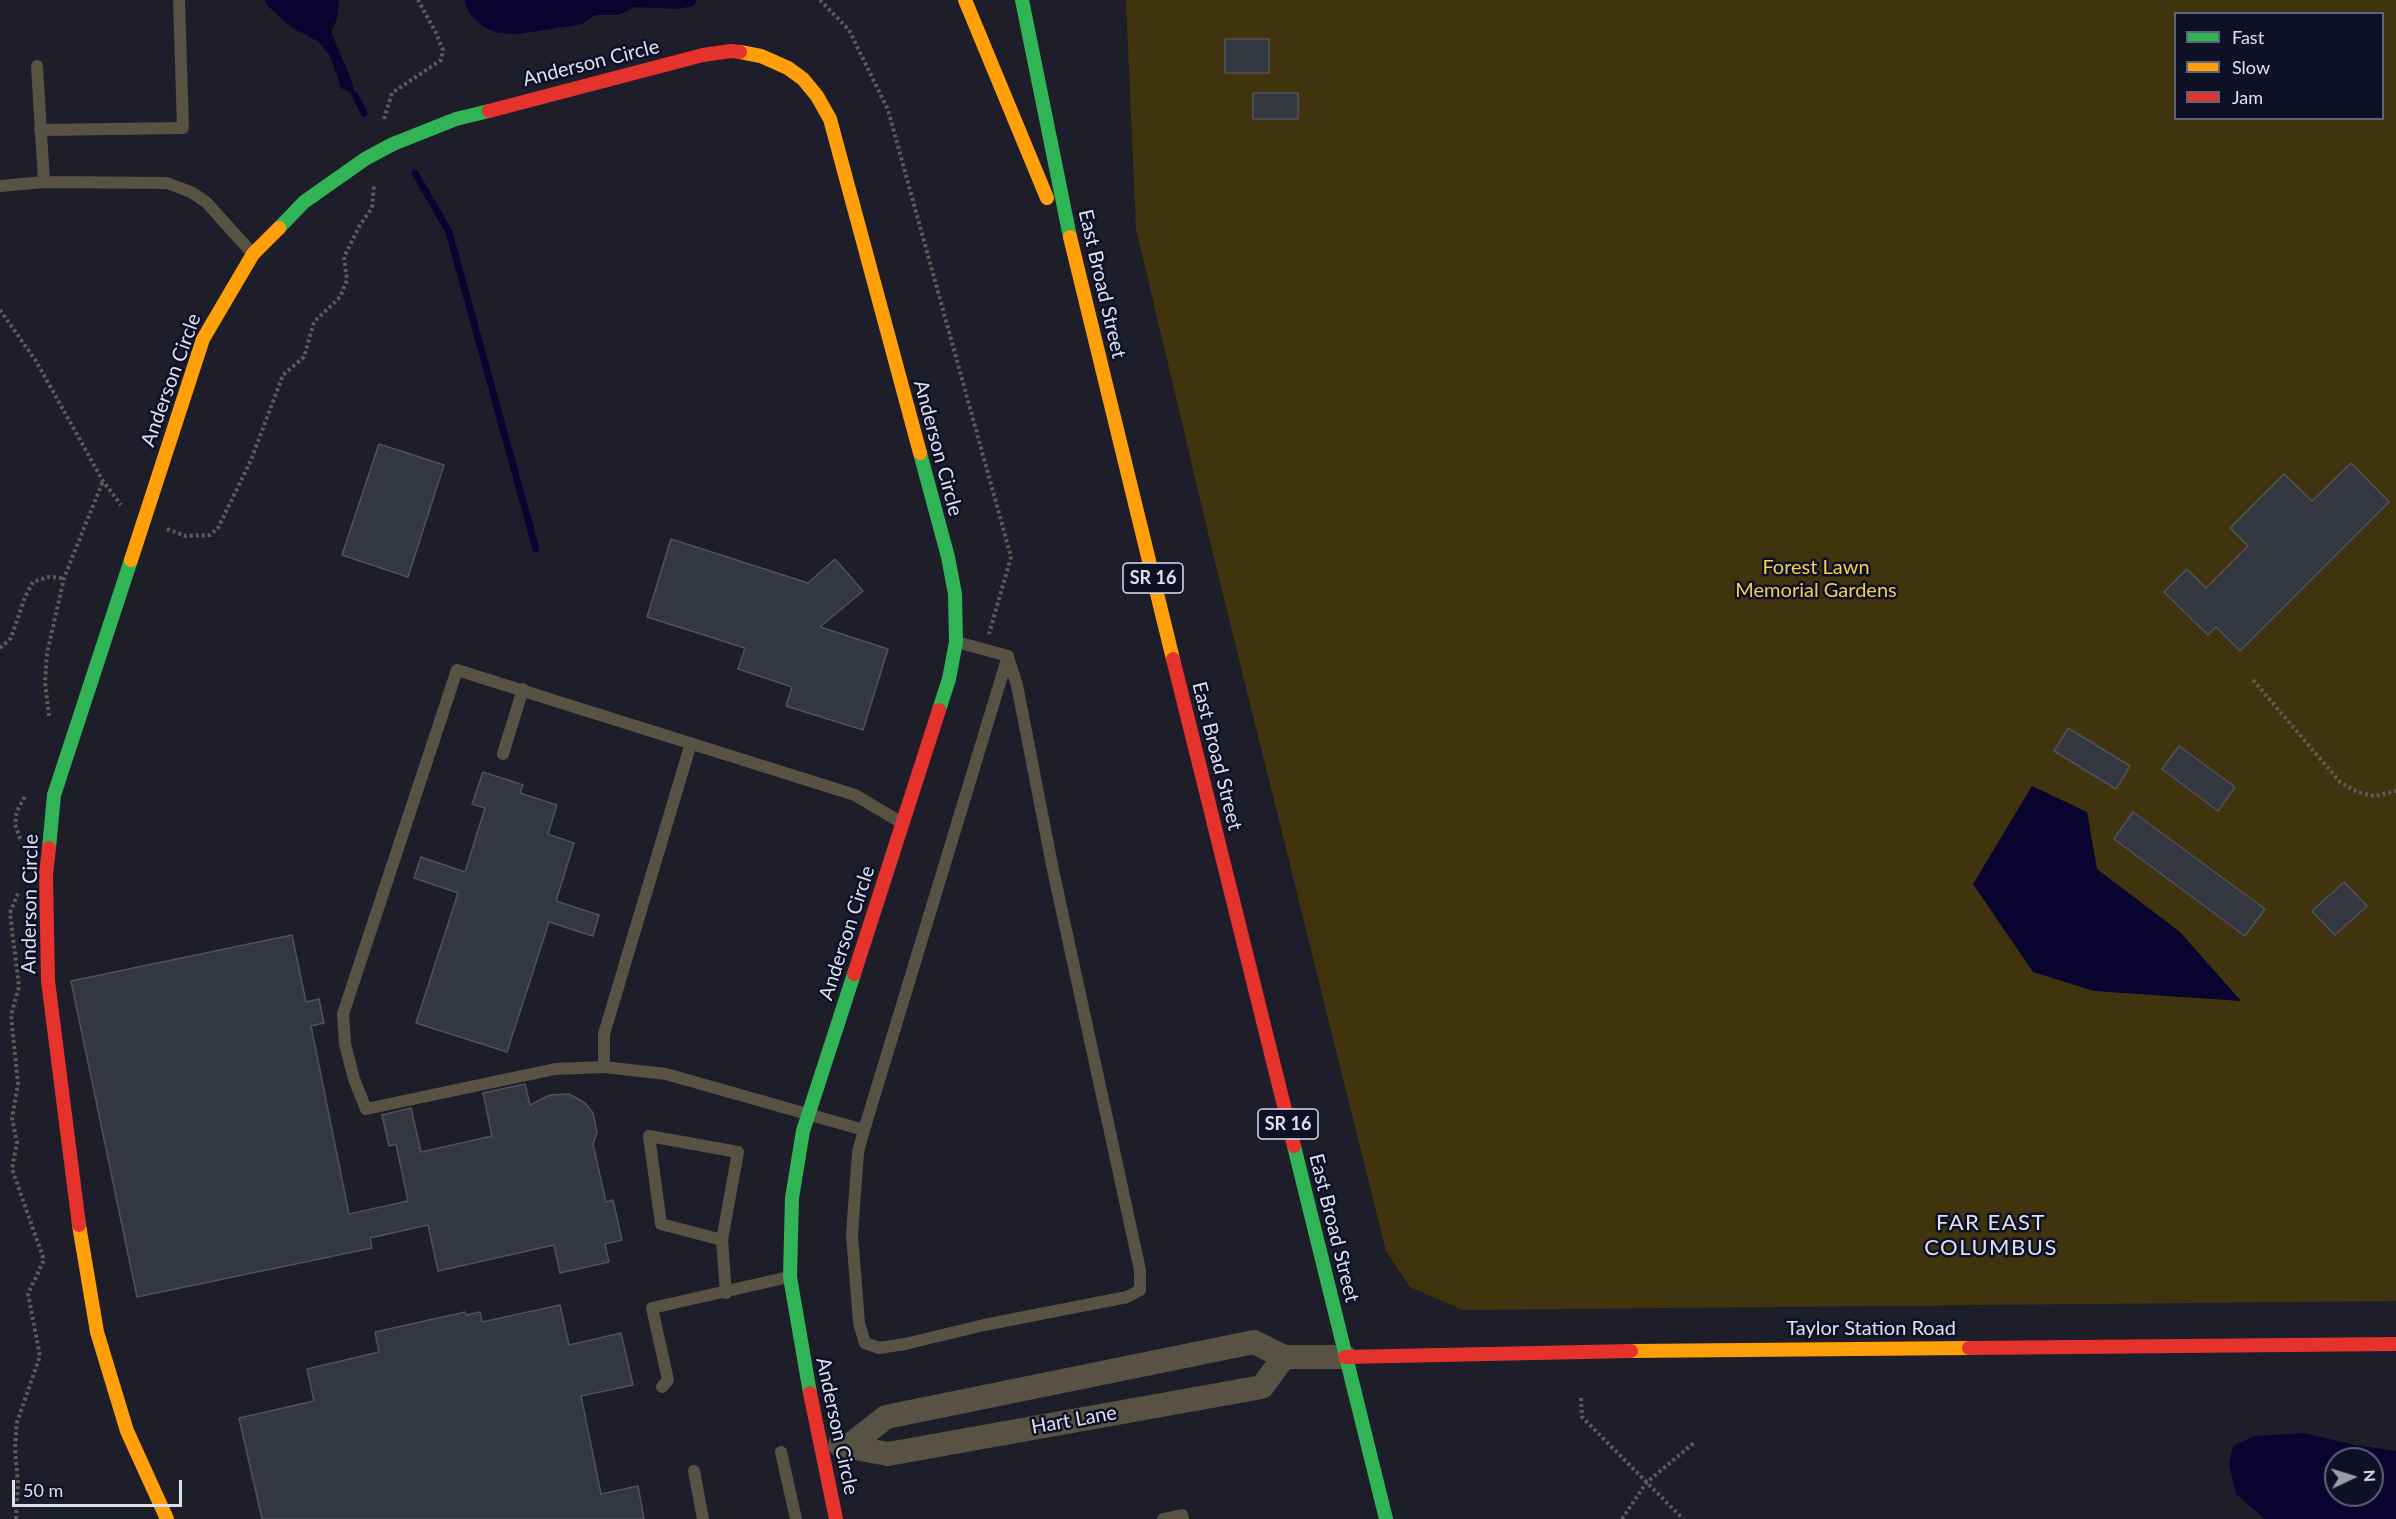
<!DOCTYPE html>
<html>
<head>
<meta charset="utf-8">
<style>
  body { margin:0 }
  #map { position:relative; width:2396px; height:1519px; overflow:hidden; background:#1d1e2a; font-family:Lato,sans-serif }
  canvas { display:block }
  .legend { position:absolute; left:2174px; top:12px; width:210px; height:108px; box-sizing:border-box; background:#0e1126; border:2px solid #606476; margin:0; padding:8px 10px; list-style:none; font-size:18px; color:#dce0ef }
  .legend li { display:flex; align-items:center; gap:12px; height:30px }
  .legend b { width:30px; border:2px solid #606476 }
  .north { position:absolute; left:2324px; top:1447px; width:60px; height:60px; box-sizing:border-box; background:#0e1126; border:2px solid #606476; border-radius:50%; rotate:86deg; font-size:16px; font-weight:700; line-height:24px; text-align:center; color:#dce0ef }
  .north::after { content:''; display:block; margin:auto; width:21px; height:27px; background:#999caa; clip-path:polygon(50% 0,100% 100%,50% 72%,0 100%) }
  .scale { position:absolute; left:12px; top:1480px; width:170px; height:27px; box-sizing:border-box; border:3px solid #dce0ef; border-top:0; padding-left:8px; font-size:18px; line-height:21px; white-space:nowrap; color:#dce0ef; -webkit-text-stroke:4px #0e1126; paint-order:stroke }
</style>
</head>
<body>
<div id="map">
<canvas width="2396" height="1519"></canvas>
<ul class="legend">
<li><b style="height:8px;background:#30b455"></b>Fast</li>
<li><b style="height:8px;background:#ff9f0a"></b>Slow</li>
<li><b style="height:8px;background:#e5322d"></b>Jam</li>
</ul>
<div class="north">N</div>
<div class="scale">50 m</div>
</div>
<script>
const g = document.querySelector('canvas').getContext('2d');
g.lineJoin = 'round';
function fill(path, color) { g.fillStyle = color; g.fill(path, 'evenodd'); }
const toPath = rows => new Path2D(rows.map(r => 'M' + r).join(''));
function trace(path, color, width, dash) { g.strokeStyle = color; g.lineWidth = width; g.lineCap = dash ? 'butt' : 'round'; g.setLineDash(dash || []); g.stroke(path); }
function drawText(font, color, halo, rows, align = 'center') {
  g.font = font + ' Lato,sans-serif'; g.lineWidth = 5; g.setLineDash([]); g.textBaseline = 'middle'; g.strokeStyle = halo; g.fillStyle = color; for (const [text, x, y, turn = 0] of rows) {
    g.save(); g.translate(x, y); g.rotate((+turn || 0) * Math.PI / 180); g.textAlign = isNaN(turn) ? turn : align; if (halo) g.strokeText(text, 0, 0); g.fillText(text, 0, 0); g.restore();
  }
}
fill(toPath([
  [1126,0,2396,0,2396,1301,1463,1310,1410,1287,1386,1251,1220,583,1136,229],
  [2176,14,2382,14,2382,118,2176,118]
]), '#40340e');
fill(toPath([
  [265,0,339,0,337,19,331,32,352,81,355,95,341,88,330,56,319,42,291,27,268,6],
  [464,0,697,0,694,6,677,9,635,7,618,15,595,15,582,24,519,34,498,33,484,27,469,13],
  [2032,786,2087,812,2097,869,2180,932,2241,1001,2094,991,2033,972,1973,884],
  [2304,1433,2355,1445,2396,1451,2396,1519,2265,1519,2236,1494,2229,1464,2233,1446,2255,1436],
  [2336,1459,2372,1459,2372,1495,2336,1495]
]), '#08032f');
trace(toPath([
  [355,95,364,113],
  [415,173,449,232,536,549]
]), '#08032f', 7);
const building = toPath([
  [1225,39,1269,39,1269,73,1225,73,1225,39],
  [1253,93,1298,93,1298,119,1253,119,1253,93],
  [379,444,444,465,408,577,342,555,379,444],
  [2351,463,2389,502,2240,651,2216,627,2208,635,2164,592,2187,569,2206,588,2248,546,2230,528,2284,474,2312,501,2351,463],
  [671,539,808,583,835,559,863,591,820,627,888,649,863,730,786,706,792,687,738,669,745,648,647,617,671,539],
  [2068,728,2130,766,2116,789,2054,751,2068,728],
  [2179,746,2235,787,2218,811,2162,769,2179,746],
  [483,772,523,785,520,793,557,805,548,834,574,843,556,901,599,915,593,936,549,922,507,1052,416,1023,458,893,414,878,421,857,465,872,485,808,472,804,483,772],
  [2133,812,2265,909,2245,936,2114,839,2133,812],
  [2344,882,2367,906,2335,935,2312,911,2344,882],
  [292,935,306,1002,319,999,324,1023,311,1026,349,1214,408,1201,396,1144,389,1146,382,1115,411,1108,421,1152,492,1136,483,1093,525,1084,530,1105,550,1095,569,1094,585,1103,593,1113,597,1132,593,1144,606,1202,613,1200,622,1240,605,1244,609,1262,560,1273,554,1245,438,1271,428,1225,370,1238,372,1248,137,1297,71,981,292,935],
  [560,1305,569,1345,621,1333,633,1385,581,1396,601,1494,638,1486,644,1519,262,1519,239,1418,314,1401,307,1369,379,1352,375,1332,465,1312,466,1315,480,1312,482,1322,560,1305]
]);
fill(building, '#343640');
trace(building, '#50515c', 1.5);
trace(toPath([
  [820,0,849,30,888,110,1011,557,989,634],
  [384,119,392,93,441,60,443,50,436,33,418,0],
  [0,310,36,361,103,481,121,505],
  [167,529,186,536,210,535,218,528,251,460,283,375,304,357,314,322,340,297,347,280,344,257,360,225,372,208,374,185],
  [0,648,11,638,25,597,33,582,48,577,64,578],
  [2253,680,2340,782,2357,792,2375,796,2396,791],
  [49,716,45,682,47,654,64,578,103,481],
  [20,839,15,824,17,811,25,796],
  [1581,1398,1582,1417,1683,1519],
  [16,1519,18,1484,15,1449,17,1422,40,1356,28,1294,44,1260,12,1169,17,1143,12,1118,18,1084,11,1015,19,987,10,913,18,893],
  [1622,1519,1646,1483,1695,1442]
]), '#5e5b54', 4, [3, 3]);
trace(toPath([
  [37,66,44,182],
  [40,130,183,128,179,0],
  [0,186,44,182,167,183,191,192,206,202,253,254],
  [503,754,523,689],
  [902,823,855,795,457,670,343,1014,345,1044,354,1079,366,1109,555,1069,604,1067,666,1074,864,1130,1008,656,957,642],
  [604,1067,604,1034,691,743],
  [864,1130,858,1152,852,1235,859,1323,865,1343,879,1348,905,1344,984,1325,1127,1297,1140,1290,1140,1270,1053,870,1017,685,1008,657],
  [722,1240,661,1224,649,1136,738,1152,722,1240,726,1293],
  [662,1387,668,1380,652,1308,789,1277],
  [781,1452,796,1519],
  [694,1471,703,1519],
  [1163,1519,1182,1515,1183,1519]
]), '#585244', 12);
trace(toPath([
  [840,1445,888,1454,1262,1387,1284,1357],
  [849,1446,886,1417,1254,1342,1284,1357,1345,1357]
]), '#585244', 24);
trace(toPath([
  [1022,0,1070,237],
  [279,228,304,202,365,159,393,144,456,119,489,111],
  [920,453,948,557,955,594,956,642,949,679,939,710],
  [49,848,54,795,131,560],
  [1294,1146,1386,1519],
  [810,1393,790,1277,792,1198,803,1131,854,974]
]), '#30b455', 14);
trace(toPath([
  [965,0,1047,198],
  [740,52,761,56,788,68,803,79,817,96,830,119,920,453],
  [1070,237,1173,659],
  [131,560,203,339,253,254,279,228],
  [79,1225,97,1332,127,1431,167,1519],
  [1631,1351,1969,1348]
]), '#ff9f0a', 14);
trace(toPath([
  [489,111,703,55,731,51,740,52],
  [1173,659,1294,1146],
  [49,848,46,874,48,981,79,1225],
  [854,974,939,710],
  [1969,1348,2396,1344],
  [1345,1357,1631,1351],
  [810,1393,836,1519]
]), '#e5322d', 14);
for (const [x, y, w] of [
  [1153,578,60],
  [1288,1124,60]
]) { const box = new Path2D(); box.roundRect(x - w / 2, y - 15, w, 30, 4.5); g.fillStyle = '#0e1126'; g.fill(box); trace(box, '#dce0ef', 1.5); }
drawText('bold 18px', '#dce0ef', null, [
  ["SR 16",1153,578],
  ["SR 16",1288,1124]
]);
drawText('20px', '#dce0ef', '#0e1126', [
  ["Anderson Circle",591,63,-14],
  ["East Broad Street",1102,284,77],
  ["Anderson Circle",171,380,-70],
  ["Anderson Circle",938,448,75],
  ["East Broad Street",1217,756,76],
  ["Anderson Circle",30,904,-89],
  ["Anderson Circle",847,933,-72],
  ["East Broad Street",1334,1228,76],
  ["Taylor Station Road",1871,1329],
  ["Hart Lane",1074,1420,-10],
  ["Anderson Circle",837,1426,78]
]);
drawText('20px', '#f5ce4c', '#0e1126', [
  ["Forest Lawn",1816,568],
  ["Memorial Gardens",1816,591]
]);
g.letterSpacing = '1.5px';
drawText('22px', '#dce0ef', '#0e1126', [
  ["FAR EAST",1991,1223],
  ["COLUMBUS",1991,1248]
]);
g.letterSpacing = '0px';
</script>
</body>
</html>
